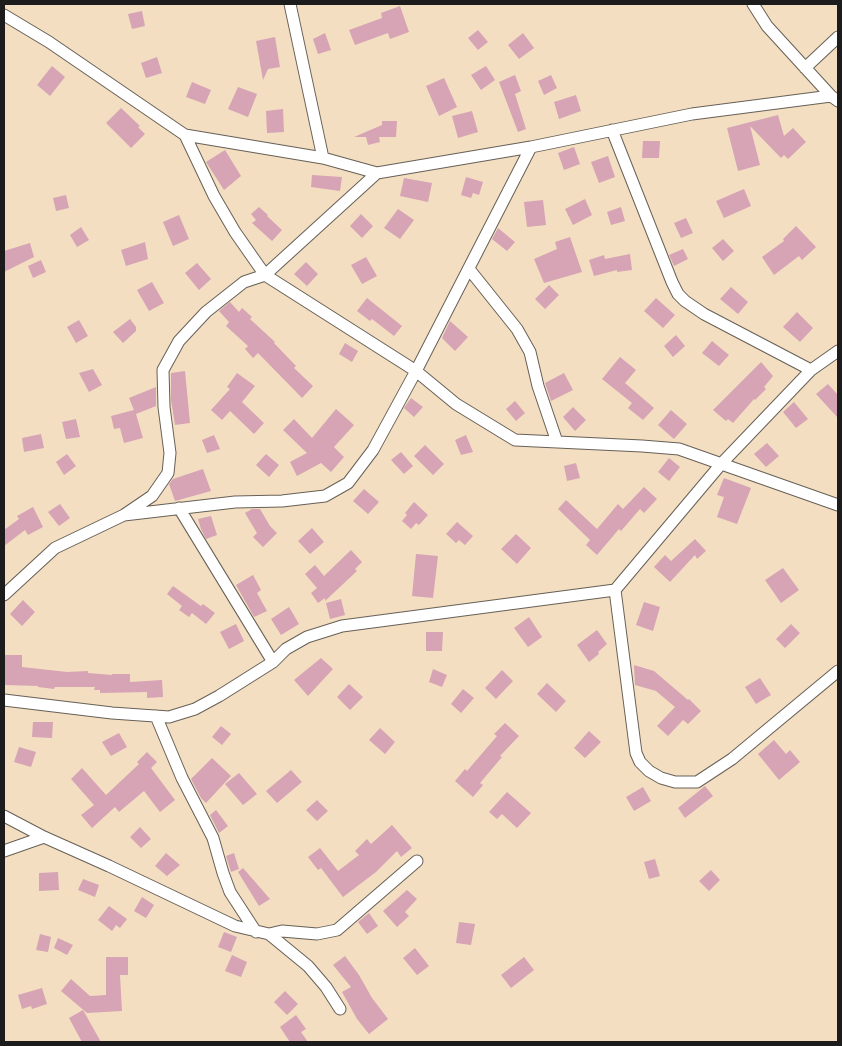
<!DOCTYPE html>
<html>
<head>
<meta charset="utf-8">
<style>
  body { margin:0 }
  #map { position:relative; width:842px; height:1046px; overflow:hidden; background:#f3dec2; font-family:Delius,sans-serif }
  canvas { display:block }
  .frame { position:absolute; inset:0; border:5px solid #1c1c1c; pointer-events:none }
</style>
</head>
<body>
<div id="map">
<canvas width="842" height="1046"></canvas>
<div class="frame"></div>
</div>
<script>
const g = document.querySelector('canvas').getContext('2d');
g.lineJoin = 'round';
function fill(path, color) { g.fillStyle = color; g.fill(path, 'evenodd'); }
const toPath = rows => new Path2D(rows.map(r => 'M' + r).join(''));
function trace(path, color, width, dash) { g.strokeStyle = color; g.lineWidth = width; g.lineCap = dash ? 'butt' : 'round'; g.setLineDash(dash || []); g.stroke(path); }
fill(toPath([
  [400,6,409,32,390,39,388,33,355,45,349,30,382,18,381,13],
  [142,11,145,26,132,29,128,14],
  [478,30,488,42,478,50,468,38],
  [325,33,331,50,318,54,313,39],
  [523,33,534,48,519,59,508,45],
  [275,37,280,67,268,69,263,80,256,41],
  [157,57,162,73,146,78,141,63],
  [52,66,65,77,50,96,37,85],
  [486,66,495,80,481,90,471,75],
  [515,75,521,91,515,94,526,129,518,132,499,82],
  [551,75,557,88,544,95,538,81],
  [444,78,457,107,439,116,426,86],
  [192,82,211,90,205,104,186,97],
  [238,87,257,94,248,117,228,109],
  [576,95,581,111,559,119,554,102],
  [121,108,140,126,138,127,145,134,131,148,106,123],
  [283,109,284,132,267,133,266,111],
  [472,111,478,132,458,138,452,116],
  [778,115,784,136,793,128,806,142,788,159,784,155,781,158,750,126,760,165,738,171,727,128],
  [382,121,397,121,396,137,379,137,380,142,368,145,366,137,354,137,382,125],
  [643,141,660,141,659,158,642,158],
  [574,147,580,164,564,170,558,153],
  [225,150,241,176,224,190,206,162],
  [608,156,615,177,599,183,591,162],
  [312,175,342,177,340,191,311,187],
  [466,177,483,182,479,195,473,193,471,198,461,195],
  [404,178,432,183,428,202,400,196],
  [744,189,751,206,724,218,716,201],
  [66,195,69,208,56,211,53,198],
  [585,199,592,215,573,225,565,209],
  [543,200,546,225,527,227,524,202],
  [259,207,268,215,267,216,282,230,272,241,252,223,256,220,251,214],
  [621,207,625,221,611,225,607,212],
  [398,209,414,220,400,239,384,228],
  [361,214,373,226,362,238,350,226],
  [179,215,189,239,173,246,163,222],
  [686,218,693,233,681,238,674,223],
  [796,226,816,247,802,260,799,256,774,275,762,257,784,241,783,239],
  [81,227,89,240,77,247,70,235],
  [498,228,515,242,507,251,492,239],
  [570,237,582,272,544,283,534,259,557,249,555,242],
  [723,239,734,251,723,261,712,248],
  [145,242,148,259,126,266,121,250],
  [30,243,34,257,4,272,4,251],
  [683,249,688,259,674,266,669,255],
  [630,254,632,270,617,272,617,270,594,276,589,260,604,255,605,259],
  [366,257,377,276,362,284,351,265],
  [41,260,46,272,33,278,28,266],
  [306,262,318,274,307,286,294,274],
  [197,263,211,279,199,290,185,273],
  [152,282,164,303,149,311,137,290],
  [549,285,559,295,545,309,535,299],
  [731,287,748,302,738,314,720,299],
  [367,298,402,326,394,336,372,319,370,321,357,311],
  [656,298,675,315,663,328,644,311],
  [230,302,239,312,242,308,252,317,250,319,275,342,274,343,296,366,294,368,313,386,302,398,258,353,253,358,245,349,248,346,226,326,229,322,219,311],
  [797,312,813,328,800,342,783,327],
  [130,319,136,327,136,331,123,343,113,332],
  [79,320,88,336,76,343,67,327],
  [450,321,468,337,455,351,442,338],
  [676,335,685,346,673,357,664,346],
  [712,341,729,355,719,366,702,353],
  [345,343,358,351,352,362,339,354],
  [620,357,636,370,625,383,654,408,643,420,628,408,632,403,602,379],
  [761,362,773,376,764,387,766,389,755,400,754,399,733,423,728,419,726,421,713,410],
  [93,369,102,385,89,392,79,373],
  [185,371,190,423,175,425,171,400,171,373],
  [237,373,255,386,242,402,264,423,254,434,230,411,222,420,211,410,230,389,227,387],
  [564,373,573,390,551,401,545,383],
  [828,384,838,395,838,418,816,394],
  [156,387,156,406,136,414,143,438,124,443,120,428,114,429,111,416,134,410,129,398],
  [411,398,423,407,414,417,404,408],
  [515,401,525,413,516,421,506,409],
  [794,402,808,419,796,428,783,412],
  [573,407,586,420,575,431,563,417],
  [336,409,354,425,334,447,344,457,331,472,321,463,297,476,290,462,307,453,283,430,294,419,312,438],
  [671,410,687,424,674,439,658,425],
  [76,419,80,437,66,439,62,422],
  [41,434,44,448,24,452,22,438],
  [214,435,220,449,207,453,202,440],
  [466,435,473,452,461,455,455,440],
  [767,443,779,456,766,467,754,454],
  [425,445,444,464,433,475,414,456],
  [401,452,413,466,404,474,391,460],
  [67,454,76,466,64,475,56,462],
  [266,454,279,465,269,477,256,465],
  [669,458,680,467,669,481,658,472],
  [576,463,580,478,567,481,564,466],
  [203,469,211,491,175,501,169,484,173,479],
  [724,478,751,488,737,524,717,517,724,497,717,495],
  [644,487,657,499,644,513,640,509,621,531,619,529,597,555,586,545,590,540,558,509,566,500,597,529,618,504,623,509],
  [364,489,379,502,368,514,353,501],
  [414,502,428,515,419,525,416,523,411,529,402,521,407,515,405,513],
  [60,504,70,518,59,526,48,512],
  [33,507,43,527,28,535,25,530,4,546,4,530,19,519,17,516],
  [252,509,260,509,270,526,277,533,263,547,253,537,257,533,245,513],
  [211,516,217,535,206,539,201,529,198,519],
  [457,522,473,536,465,545,459,540,456,543,446,534],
  [312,528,324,542,310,554,298,541],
  [516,534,531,548,517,564,501,549],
  [695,539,706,551,697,559,695,555,670,582,654,567,665,555,671,561],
  [351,550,362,562,355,569,357,571,325,601,325,598,318,603,311,593,317,588,305,574,315,565,324,576],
  [416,554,438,556,433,598,412,596],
  [783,568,799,590,781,603,765,580],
  [253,575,261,590,257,593,267,611,254,617,236,585],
  [173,586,201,606,203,604,215,613,206,624,192,613,189,617,179,610,182,606,167,594],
  [341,599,345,615,330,619,326,603],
  [23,600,35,612,22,626,10,614],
  [644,602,660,607,653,631,636,625],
  [289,607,299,624,281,635,271,619],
  [529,617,542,637,528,647,514,628],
  [236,624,244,641,229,649,220,632],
  [791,624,800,633,785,648,776,639],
  [597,630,607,644,598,652,599,654,589,662,577,645],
  [426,632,443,632,442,651,426,651],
  [5,655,22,655,22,667,67,672,88,671,88,673,112,675,112,674,130,674,130,682,162,680,163,697,147,698,147,692,100,693,100,690,94,690,95,687,55,687,54,689,38,687,38,686,5,685],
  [321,658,333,669,308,696,294,680],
  [634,665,654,671,688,700,689,699,701,711,688,724,683,720,668,736,657,726,675,707,656,691,635,685],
  [433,669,447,675,442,687,429,682],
  [502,670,513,681,496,699,485,688],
  [760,678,771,695,756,704,745,687],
  [547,683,566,701,556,712,537,694],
  [349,684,363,697,350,710,337,697],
  [463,689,474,698,461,713,451,704],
  [33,722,53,722,52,738,32,737],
  [505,723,519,736,500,756,502,757,480,783,483,785,473,797,455,781,465,769,467,771,497,736,494,734],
  [221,726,231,734,222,745,212,737],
  [380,728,395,742,385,754,369,740],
  [589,731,601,742,585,758,574,748],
  [119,733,127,747,111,756,102,742],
  [774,740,786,754,790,750,800,762,779,780,758,754],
  [19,747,36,752,31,767,14,762],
  [147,752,157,762,151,768,175,800,160,812,144,791,119,812,115,807,92,828,81,815,94,805,71,779,82,768,106,795,139,764,137,762],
  [212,758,231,776,206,803,201,798,191,779],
  [291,770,302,782,277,803,266,791],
  [239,773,257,794,243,805,225,784],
  [705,786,713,796,685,818,678,808],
  [643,787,651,801,634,811,626,797],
  [507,792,531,813,517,828,502,814,497,819,489,812],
  [317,800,328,811,317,821,306,810],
  [216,810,228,826,219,833,210,815],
  [392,825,412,848,401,857,397,851,376,872,343,897,321,868,318,870,308,857,320,848,338,871,359,855,355,851,367,839,371,844],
  [140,827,151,839,141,848,130,837],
  [166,853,180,865,167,876,155,866],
  [234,853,239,869,231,872,226,856],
  [655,859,660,876,649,879,644,862],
  [243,868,270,899,259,906,238,872],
  [711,870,720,880,709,891,699,881],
  [58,872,59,890,39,891,39,873],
  [83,879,99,885,95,897,78,890],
  [407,890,417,899,405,912,409,916,397,927,383,911],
  [142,897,154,905,146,918,134,911],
  [109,906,127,919,120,928,116,925,112,931,98,920],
  [369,913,378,926,367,934,358,922],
  [459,922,475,924,471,945,456,943],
  [224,932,237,937,231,952,218,947],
  [40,934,51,937,48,952,36,950],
  [58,938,73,945,67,955,54,948],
  [415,948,429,966,417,975,403,958],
  [232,955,247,962,241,977,225,971],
  [345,956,359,975,372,998,388,1019,369,1034,357,1019,342,992,351,987,333,965],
  [106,957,128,957,128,975,120,975,122,1011,87,1013,61,991,71,979,90,996,106,995],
  [524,957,534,970,511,988,501,975],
  [42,988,47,1004,32,1009,31,1006,22,1009,18,995],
  [285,991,298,1004,287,1015,274,1002],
  [83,1010,101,1042,82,1042,69,1018],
  [296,1015,306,1029,301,1032,308,1042,290,1042,280,1027]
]), '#d6a4b4');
const street = toPath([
  [290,4,323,158],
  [753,4,767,26,831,96,838,101],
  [4,15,49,42,185,135,323,158,377,173,531,147,692,114,831,96],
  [805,68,838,37],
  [612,130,672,282,678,294,685,301,704,314,811,370],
  [185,135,214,196,235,232,265,275,416,371,456,404,515,440,642,446,679,449,838,505],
  [469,269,517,329,530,352,538,386,557,442],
  [179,508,273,662],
  [124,515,235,502,282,501,325,496,348,483,373,450,416,371,531,147],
  [615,590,636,753,640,762,649,771,661,778,675,782,697,782,732,759,838,671],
  [4,595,55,548,124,515,152,496,168,473,170,453,164,407,163,370,179,341,206,312,244,282,265,275,377,173],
  [4,700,112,713,169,717,195,709,219,696,273,662,286,649,307,637,342,626,615,590,722,463,811,370,838,351],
  [156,716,182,778,213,838,223,873,230,892,256,932],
  [4,816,44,837,109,866,235,926,269,934,282,931,317,934,337,930,417,861],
  [4,851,44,837],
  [269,934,308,966,326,987,340,1009]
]);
trace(street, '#676056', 13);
trace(street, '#fff', 11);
</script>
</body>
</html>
